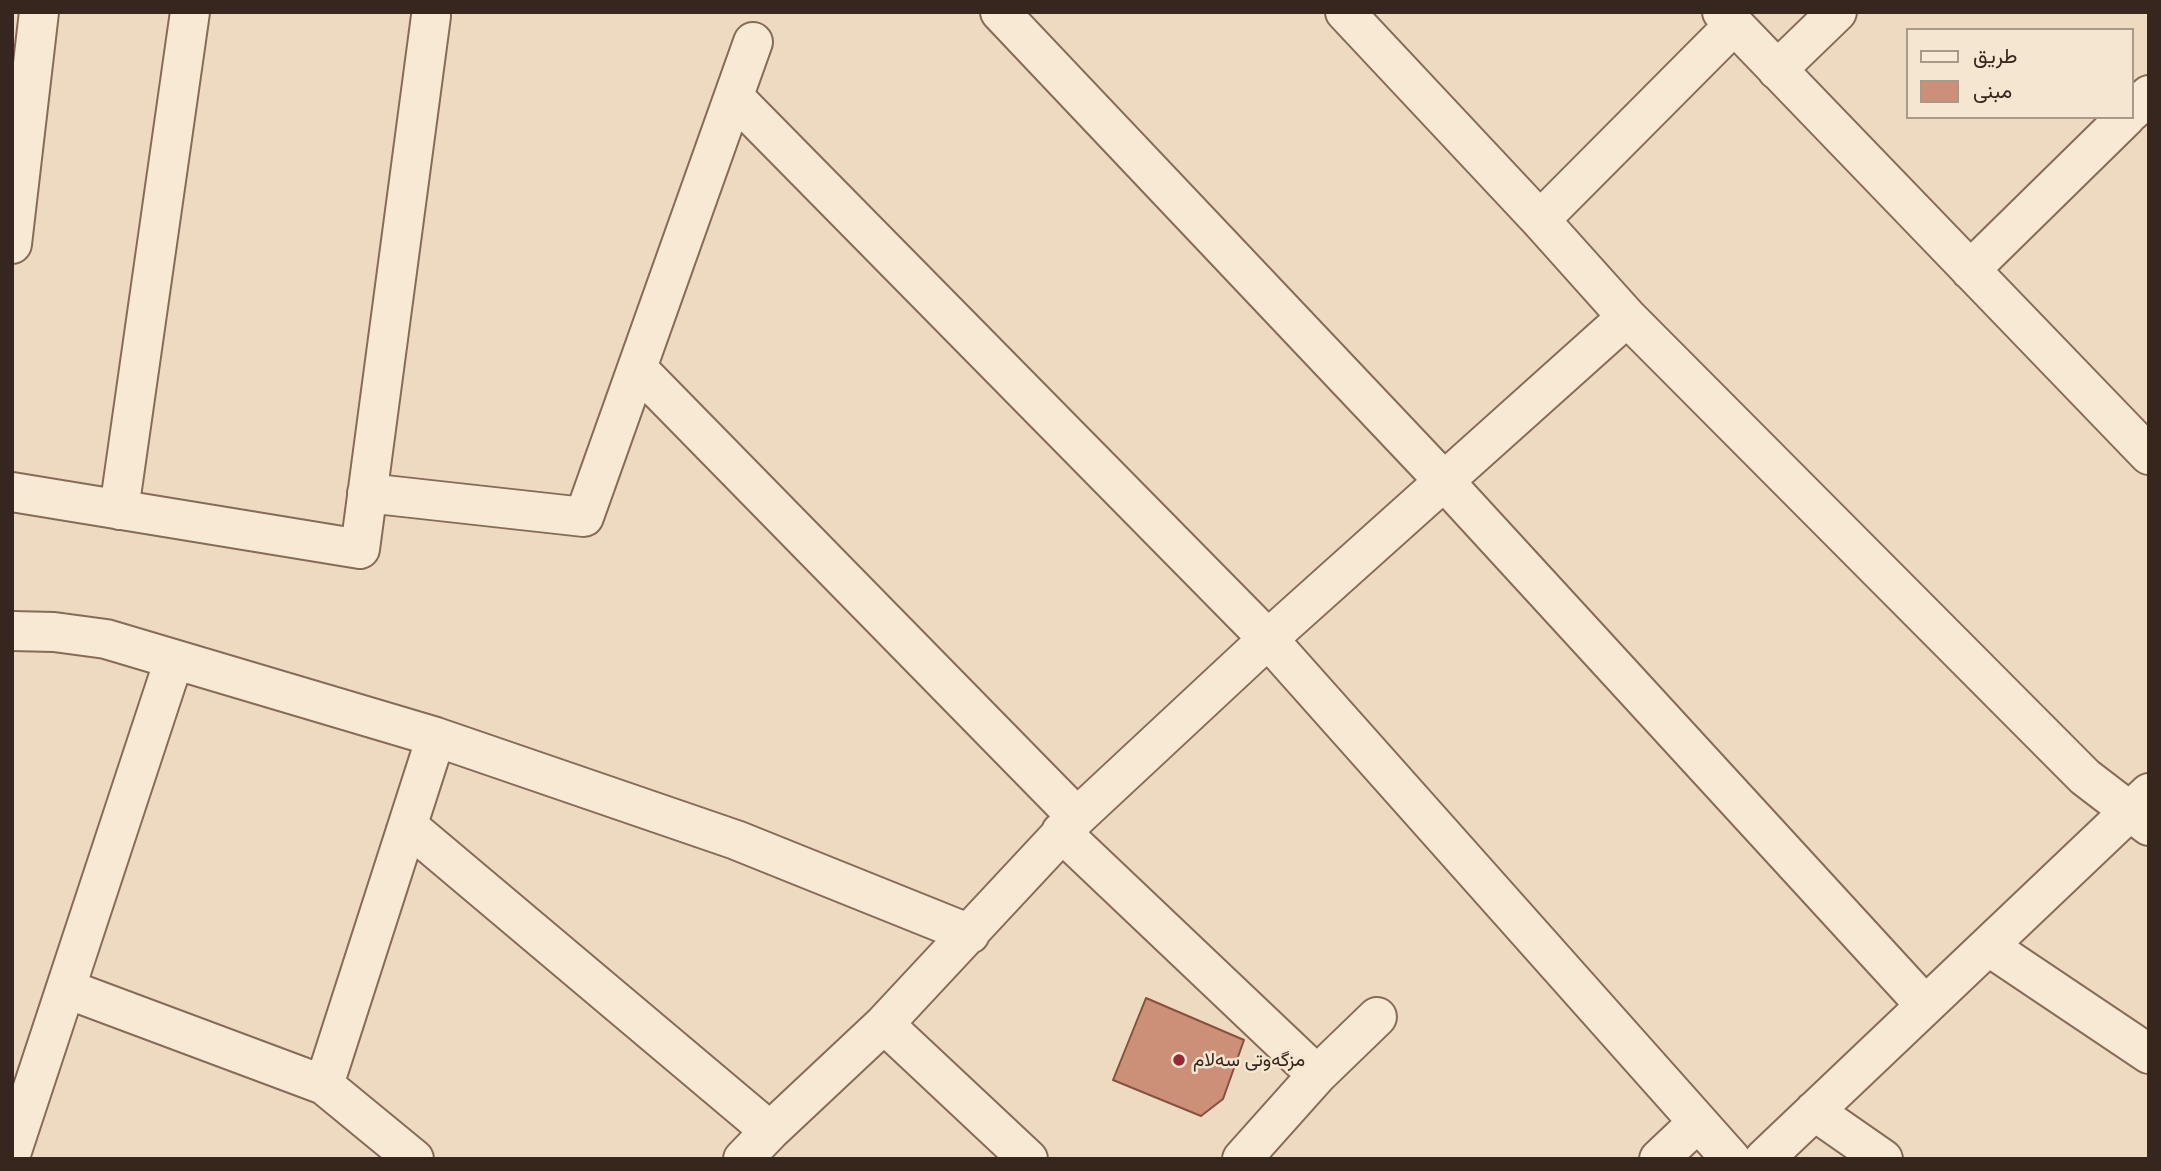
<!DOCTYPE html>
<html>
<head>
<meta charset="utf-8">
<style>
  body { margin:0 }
  #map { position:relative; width:2161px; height:1171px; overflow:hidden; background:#eedac1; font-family:"Playfair Display",Vazirmatn,serif }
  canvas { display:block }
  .frame { position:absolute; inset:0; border:14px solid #37261d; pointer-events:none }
  .legend { position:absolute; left:1906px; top:28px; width:228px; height:91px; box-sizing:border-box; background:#f5e6d1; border:2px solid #a99989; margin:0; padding:9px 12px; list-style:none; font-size:21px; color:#37261d }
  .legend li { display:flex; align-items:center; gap:14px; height:35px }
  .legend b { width:35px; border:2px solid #a99989 }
</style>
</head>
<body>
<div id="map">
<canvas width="2161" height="1171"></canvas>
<div class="frame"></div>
<ul class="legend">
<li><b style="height:9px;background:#f8e9d4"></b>طريق</li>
<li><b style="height:19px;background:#cc8f77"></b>مبنى</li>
</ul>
</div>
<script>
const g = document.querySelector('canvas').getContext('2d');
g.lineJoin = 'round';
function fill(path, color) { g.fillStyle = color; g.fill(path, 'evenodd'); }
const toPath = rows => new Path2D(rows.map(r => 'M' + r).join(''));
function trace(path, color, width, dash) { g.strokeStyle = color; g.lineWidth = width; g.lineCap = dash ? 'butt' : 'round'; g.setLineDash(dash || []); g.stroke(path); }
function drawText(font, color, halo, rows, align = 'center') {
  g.font = font + ' "Playfair Display",Vazirmatn,serif'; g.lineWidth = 5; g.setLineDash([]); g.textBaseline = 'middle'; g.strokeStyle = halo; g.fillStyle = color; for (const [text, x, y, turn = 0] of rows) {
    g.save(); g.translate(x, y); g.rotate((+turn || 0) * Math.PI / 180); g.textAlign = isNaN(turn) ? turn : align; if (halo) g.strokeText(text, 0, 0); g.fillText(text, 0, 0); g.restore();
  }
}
const building = toPath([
  [1146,998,1244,1040,1223,1099,1201,1116,1113,1080,1146,998]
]);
fill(building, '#cc8f77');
trace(building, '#86523f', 2);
const street = toPath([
  [1000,12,1444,481,1925,1005],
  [1345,12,1540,220,1627,317,2085,777,2149,826],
  [1722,12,2149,455],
  [1777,70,1837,12],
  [734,97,1268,639,1731,1159],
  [2131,112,2149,95],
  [1540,220,1734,25],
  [12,244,39,12],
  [1970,270,2126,117],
  [638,369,1077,817],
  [12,492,360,549,431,16],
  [367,493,584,517,753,42],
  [119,510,190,12],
  [12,631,54,632,106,639,436,737,736,840,970,934],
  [408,826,770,1131],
  [1061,832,1317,1075],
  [1988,946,2149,1054],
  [67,989,324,1085,414,1159],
  [884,1024,1028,1159],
  [324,1085,436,737],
  [1814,1111,1883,1159],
  [12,1151,174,660],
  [743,1159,770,1131,884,1024,1077,817,1268,639,1627,317],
  [1242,1159,1317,1075,1377,1017],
  [1659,1159,1697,1123],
  [1764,1159,2149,793]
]);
trace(street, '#876b59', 42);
trace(street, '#f8e9d4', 38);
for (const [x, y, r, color] of [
  [1179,1060,7,"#952938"]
]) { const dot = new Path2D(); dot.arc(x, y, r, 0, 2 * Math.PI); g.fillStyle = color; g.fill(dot); trace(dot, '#f5e6d1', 2.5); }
drawText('19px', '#37261d', '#f5e6d1', [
  ["مزگەوتی سەلام",1193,1060]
], 'left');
</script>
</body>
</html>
